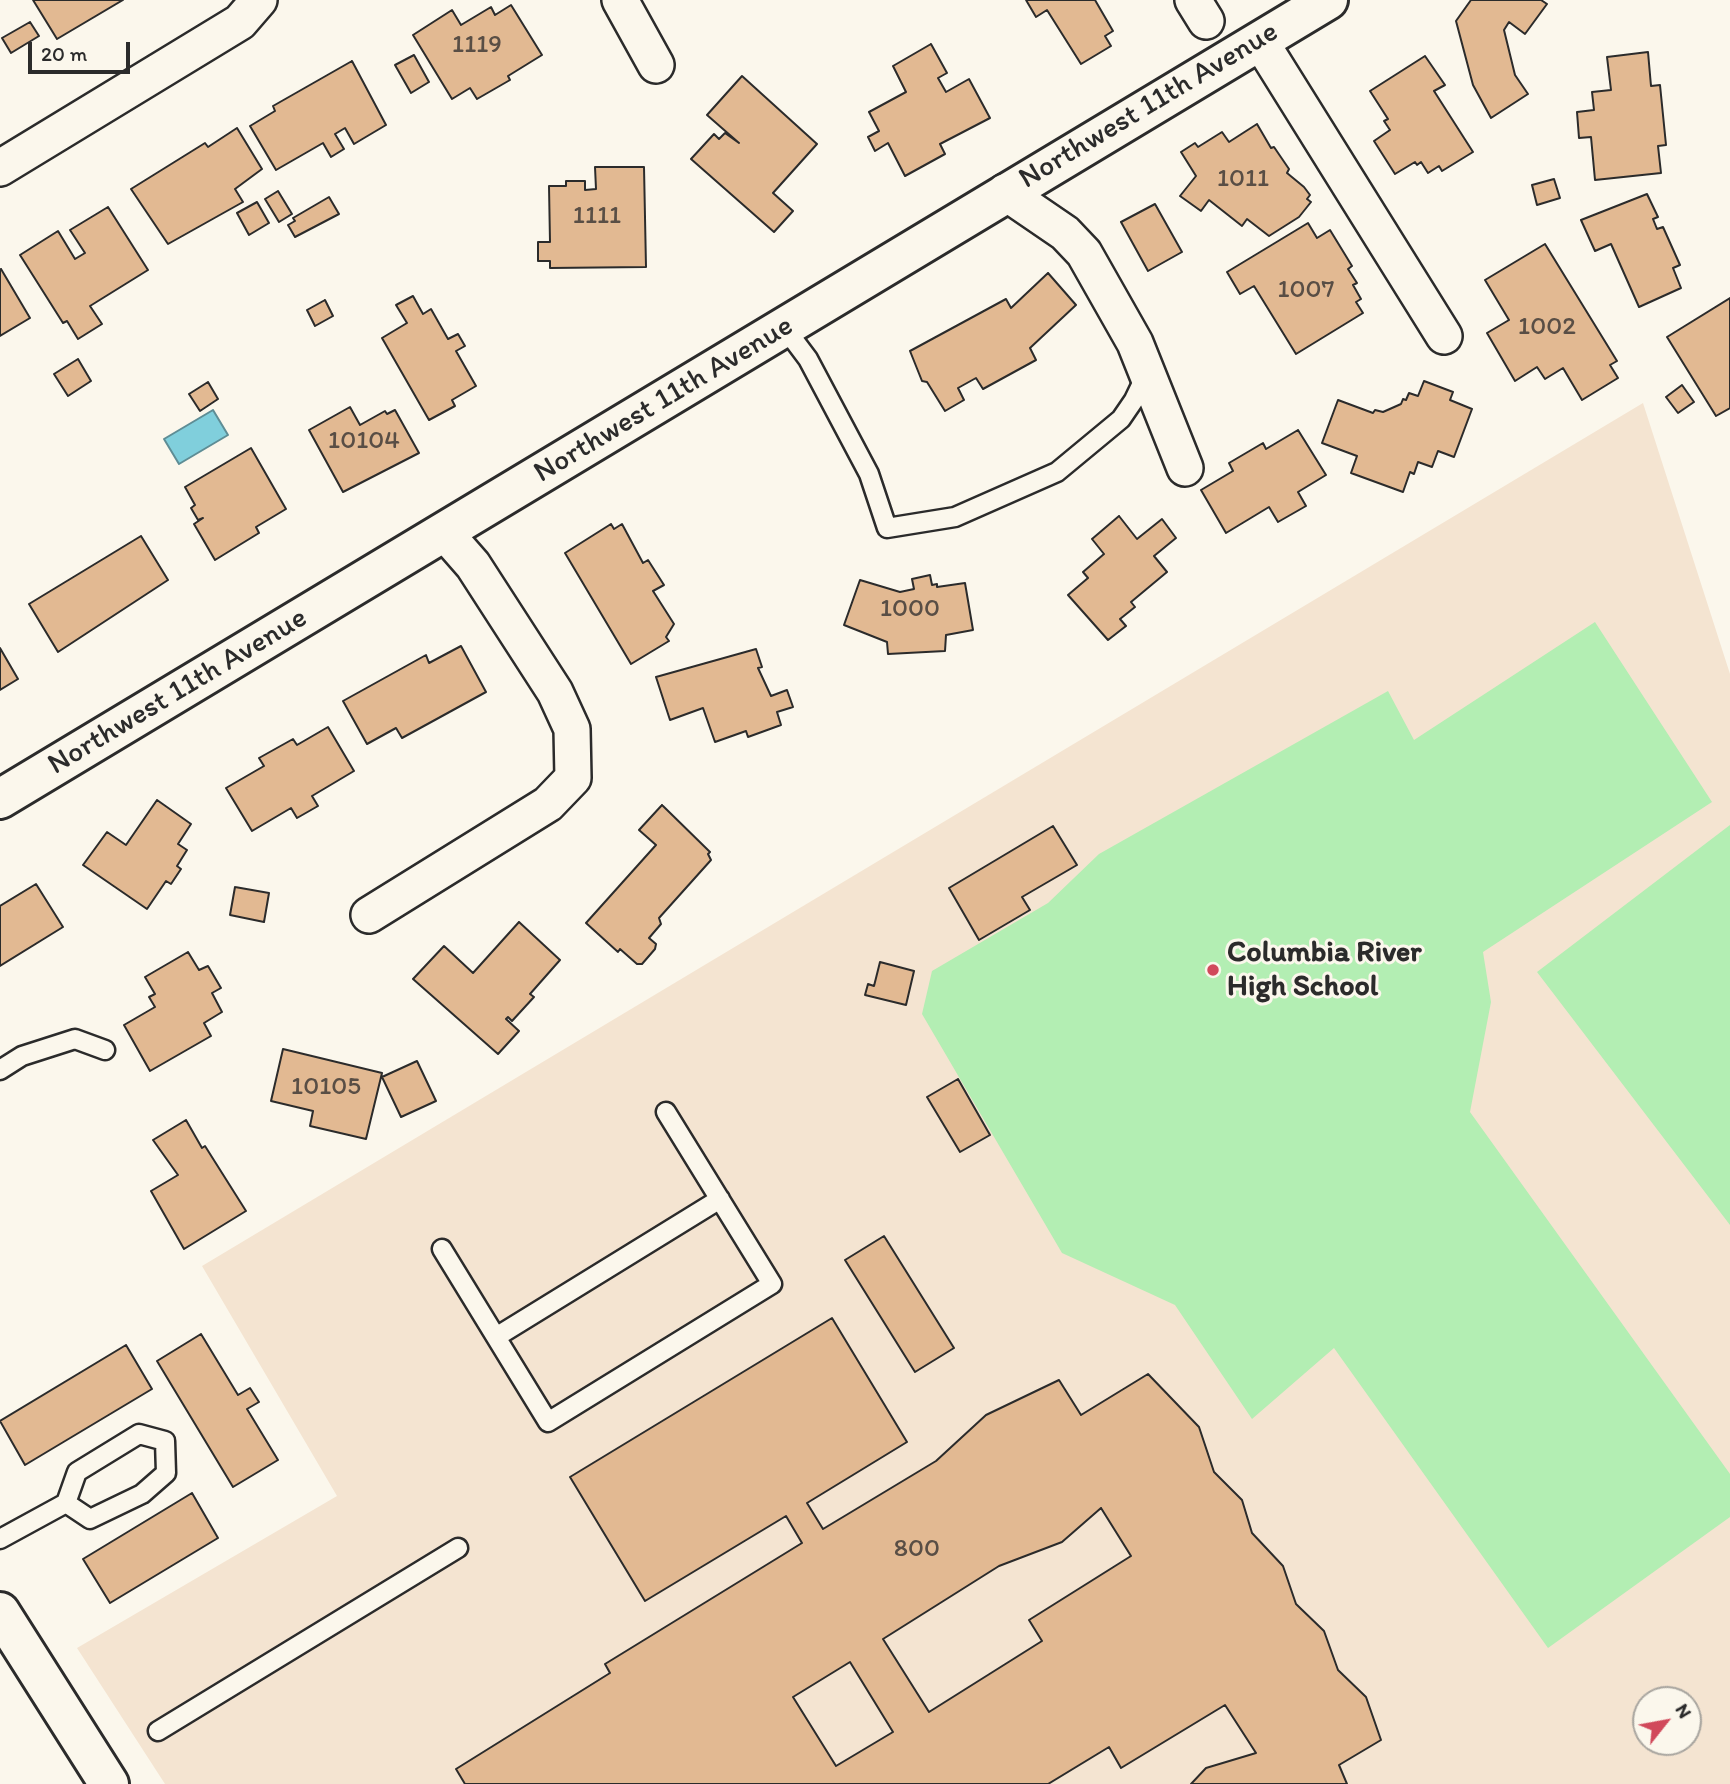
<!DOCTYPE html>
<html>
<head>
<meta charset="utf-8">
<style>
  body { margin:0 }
  #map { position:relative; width:1730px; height:1784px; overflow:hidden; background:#fbf7ec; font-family:Itim,sans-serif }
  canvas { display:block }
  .north { position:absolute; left:1632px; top:1686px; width:70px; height:70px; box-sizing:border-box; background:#fbf7ec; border:2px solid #a8a59f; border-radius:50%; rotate:59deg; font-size:19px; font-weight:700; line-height:28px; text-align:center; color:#2b2b2b }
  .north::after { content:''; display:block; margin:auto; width:24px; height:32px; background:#d1495b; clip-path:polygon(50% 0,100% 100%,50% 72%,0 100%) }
  .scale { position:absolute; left:28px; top:42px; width:102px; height:32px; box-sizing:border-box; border:4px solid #2b2b2b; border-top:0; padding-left:9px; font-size:21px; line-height:24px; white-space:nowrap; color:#2b2b2b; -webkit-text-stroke:5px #fbf7ec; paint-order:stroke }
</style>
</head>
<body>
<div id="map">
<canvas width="1730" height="1784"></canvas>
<div class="north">N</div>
<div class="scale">20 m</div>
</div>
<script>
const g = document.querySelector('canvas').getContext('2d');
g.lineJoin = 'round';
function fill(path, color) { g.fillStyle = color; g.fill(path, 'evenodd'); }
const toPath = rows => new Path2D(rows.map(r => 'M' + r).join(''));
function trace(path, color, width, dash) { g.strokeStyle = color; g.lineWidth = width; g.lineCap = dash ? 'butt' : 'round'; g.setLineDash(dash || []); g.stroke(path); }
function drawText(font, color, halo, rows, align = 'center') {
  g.font = font + ' Itim,sans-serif'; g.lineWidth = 6; g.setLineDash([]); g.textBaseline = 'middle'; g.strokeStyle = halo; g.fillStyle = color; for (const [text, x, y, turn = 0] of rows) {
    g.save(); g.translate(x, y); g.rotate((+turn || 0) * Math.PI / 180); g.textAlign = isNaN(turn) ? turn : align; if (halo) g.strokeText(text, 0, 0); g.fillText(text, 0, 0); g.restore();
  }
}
fill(toPath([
  [1643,403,1730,674,1730,1784,165,1784,77,1648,337,1496,202,1266],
  [1646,1700,1688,1700,1688,1742,1646,1742]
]), '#f4e4d1');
fill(toPath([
  [1595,622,1712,802,1483,952,1491,1002,1470,1112,1730,1474,1730,1517,1548,1648,1334,1348,1252,1419,1175,1305,1062,1253,922,1014,932,971,1048,903,1099,854,1388,691,1414,740],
  [1730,825,1730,1225,1537,972]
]), '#b3eeb3');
const water = toPath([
  [213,410,228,435,179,464,164,439,213,410]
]);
fill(water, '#80cfdc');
trace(water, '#5e8d95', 2);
const building = toPath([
  [33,0,123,0,57,39,33,0],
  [1026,0,1095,0,1113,31,1105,36,1111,46,1081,64,1047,10,1036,17,1026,0],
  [1471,0,1541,0,1547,4,1525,34,1509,22,1504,30,1515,75,1528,94,1491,118,1473,85,1456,21,1471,0],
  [511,5,542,55,508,76,510,80,477,99,470,88,452,99,413,35,452,10,461,25,491,7,495,15,511,5],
  [30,22,39,36,11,53,2,38,30,22],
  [931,44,947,73,938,78,946,92,969,79,990,118,940,144,945,154,905,176,888,143,875,151,868,137,879,131,869,112,906,92,893,66,931,44],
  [1648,52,1651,86,1660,85,1666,145,1658,146,1661,173,1595,180,1591,137,1579,138,1577,112,1594,110,1592,92,1611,90,1607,57,1648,52],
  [414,55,429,82,411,93,395,65,414,55],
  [1425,56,1445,85,1434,91,1473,152,1442,171,1439,166,1428,173,1421,162,1417,165,1415,162,1395,174,1374,141,1390,130,1384,121,1388,119,1370,91,1425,56],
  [352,61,386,125,354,144,345,128,335,134,344,149,331,157,323,143,276,170,250,126,275,111,273,106,352,61],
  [742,76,817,144,773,193,793,211,774,232,691,159,714,134,719,139,725,133,739,143,707,115,742,76],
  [1257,124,1271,148,1274,147,1289,169,1287,173,1304,187,1310,195,1307,199,1311,202,1299,217,1269,236,1247,219,1242,226,1209,200,1201,211,1180,196,1196,176,1181,152,1195,143,1198,147,1222,132,1229,142,1257,124],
  [237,128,262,169,235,189,243,202,168,244,131,189,205,143,208,147,237,128],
  [595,167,644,167,646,267,550,268,550,261,538,261,538,242,550,242,549,186,566,186,566,181,585,181,585,190,596,189,595,167],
  [1554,179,1560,198,1537,205,1532,185,1554,179],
  [278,191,292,214,279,222,265,199,278,191],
  [1647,194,1658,217,1653,219,1657,229,1663,227,1680,265,1673,268,1681,288,1639,307,1611,244,1595,251,1581,220,1647,194],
  [329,197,339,214,295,237,288,225,295,221,293,218,329,197],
  [257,202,269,223,249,235,237,213,257,202],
  [1155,204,1182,252,1148,271,1121,222,1155,204],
  [108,207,148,270,90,306,102,324,78,339,67,321,63,323,20,255,58,231,75,259,85,253,70,230,108,207],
  [1308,223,1317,238,1330,230,1352,266,1348,269,1357,283,1353,285,1361,299,1356,302,1363,313,1296,354,1254,286,1240,294,1227,272,1308,223],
  [1545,244,1617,361,1610,365,1618,378,1582,400,1563,368,1545,379,1537,367,1515,381,1487,333,1509,320,1485,280,1545,244],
  [1,269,30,318,0,336,0,270,1,269],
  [1048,273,1076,305,1030,348,1036,360,983,389,976,378,958,388,964,400,945,411,927,382,922,381,910,351,1006,299,1011,308,1048,273],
  [413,296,423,314,431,309,448,339,458,334,465,346,456,351,476,386,452,400,455,406,429,420,382,338,407,323,396,305,413,296],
  [1730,298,1730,408,1716,416,1667,337,1730,298],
  [325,300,333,316,315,326,307,310,325,300],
  [78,359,91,381,68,396,54,374,78,359],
  [1424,381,1453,392,1450,400,1472,409,1454,457,1438,451,1432,467,1418,462,1414,474,1410,472,1403,492,1351,473,1357,456,1322,443,1338,400,1373,413,1375,410,1383,412,1401,404,1403,399,1406,400,1409,393,1418,396,1424,381],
  [208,382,218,399,200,411,189,394,208,382],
  [1682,385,1694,402,1678,413,1666,397,1682,385],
  [350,407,360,425,385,411,387,414,395,410,419,453,343,492,309,430,350,407],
  [1298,430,1326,475,1298,492,1306,506,1278,522,1269,507,1226,533,1201,490,1233,471,1229,463,1263,443,1266,449,1298,430],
  [251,448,286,509,256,527,259,533,215,560,194,524,203,518,198,520,191,508,195,505,185,487,251,448],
  [1119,516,1137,539,1162,519,1176,538,1154,556,1167,572,1131,602,1135,607,1120,619,1126,626,1108,640,1068,595,1088,578,1083,572,1104,554,1092,539,1119,516],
  [611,524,614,529,622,524,643,563,648,560,664,585,653,591,674,624,666,637,669,641,631,664,565,553,611,524],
  [141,536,168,580,58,652,29,604,141,536],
  [930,575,932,585,937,584,937,587,965,583,973,630,946,635,945,651,888,654,887,642,844,625,860,580,900,592,914,589,912,579,930,575],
  [461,646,486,692,402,738,396,728,367,744,343,701,426,655,429,663,461,646],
  [0,648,18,679,0,690,0,648],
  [756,649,762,667,758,668,771,696,787,690,793,707,777,712,781,725,748,737,746,731,715,742,703,708,670,720,656,677,756,649],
  [328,727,354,771,312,796,318,806,297,818,291,808,252,831,226,788,264,766,259,758,293,739,297,745,328,727],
  [157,800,191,824,178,844,187,850,177,866,181,869,171,884,166,881,147,909,83,865,107,832,126,845,157,800],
  [662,805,710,852,708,854,711,860,659,918,661,924,649,938,656,944,655,949,642,964,637,964,620,949,618,952,586,923,656,845,639,830,662,805],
  [1053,826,1077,865,1022,897,1030,910,979,940,949,888,1053,826],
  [36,884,63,927,0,966,0,906,36,884],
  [235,887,269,893,264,922,230,915,235,887],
  [519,922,560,960,530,994,534,997,512,1021,508,1017,506,1019,519,1031,498,1054,413,979,444,946,473,973,519,922],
  [188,952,199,970,208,966,221,988,212,993,222,1012,204,1023,211,1036,150,1071,124,1025,155,1007,149,997,155,994,145,977,188,952],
  [880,962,914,971,906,1005,865,995,868,984,874,986,880,962],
  [283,1049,382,1073,366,1139,310,1126,313,1111,271,1101,283,1049],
  [417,1061,436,1101,401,1117,382,1077,417,1061],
  [958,1079,990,1135,960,1152,927,1097,958,1079],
  [186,1120,202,1148,205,1146,246,1211,184,1249,151,1191,178,1175,153,1140,186,1120],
  [884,1236,954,1348,915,1372,845,1260,884,1236],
  [832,1318,907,1442,807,1503,823,1529,936,1461,986,1415,1059,1380,1081,1415,1148,1374,1199,1427,1214,1472,1242,1500,1252,1533,1283,1566,1296,1604,1324,1631,1338,1670,1366,1697,1381,1740,1339,1765,1347,1784,1191,1784,1206,1768,1256,1753,1225,1705,1121,1768,1109,1747,1048,1784,465,1784,456,1769,610,1673,605,1664,802,1543,786,1516,645,1601,570,1477,832,1318],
  [1101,1508,1131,1556,1029,1620,1042,1641,929,1712,883,1639,999,1566,1062,1542,1101,1508],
  [850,1662,893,1732,836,1766,793,1697,850,1662],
  [201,1334,238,1395,250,1388,259,1402,247,1409,278,1460,233,1487,157,1361,201,1334],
  [126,1345,152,1389,25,1465,0,1421,126,1345],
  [192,1493,218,1538,110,1603,83,1559,192,1493]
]);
fill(building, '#e2b992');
trace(building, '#2b2b2b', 2);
const lane = toPath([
  [784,327,808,359,869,474,887,528,955,517,1057,472,1121,419,1134,400,1147,373],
  [0,1070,22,1056,75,1039,105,1050],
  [442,1249,548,1422,772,1284,666,1112],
  [496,1337,720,1199],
  [0,1539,66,1503,77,1472,139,1434,165,1441,166,1473,142,1494,90,1519,66,1503],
  [158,1731,458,1548]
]);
const street = toPath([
  [620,0,656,65],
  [1193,0,1206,21],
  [1260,41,1444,336],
  [0,168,240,22,259,0],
  [1005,192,1065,233,1084,253,1135,343,1185,468],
  [369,915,548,804,573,778,572,729,555,692,473,565,445,533]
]);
const secondary = toPath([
  [0,799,1328,0],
  [0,1612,109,1784]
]);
trace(lane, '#2b2b2b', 23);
trace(street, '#2b2b2b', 40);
trace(secondary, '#2b2b2b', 44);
trace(lane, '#fbf7ec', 18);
trace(street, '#fbf7ec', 35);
trace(secondary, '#fbf7ec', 38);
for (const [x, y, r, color] of [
  [1213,970,7,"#d1495b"]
]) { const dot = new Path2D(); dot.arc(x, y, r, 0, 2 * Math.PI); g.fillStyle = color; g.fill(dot); trace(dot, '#fbf7ec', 2.5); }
drawText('26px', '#594e45', null, [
  ["1119",477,45],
  ["1011",1243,179],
  ["1111",597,216],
  ["1007",1306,290],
  ["1002",1547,327],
  ["10104",364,441],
  ["1000",910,609],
  ["10105",326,1087],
  ["800",917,1549]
]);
drawText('30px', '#2b2b2b', '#fbf7ec', [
  ["Northwest 11th Avenue",1149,106,-31],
  ["Northwest 11th Avenue",664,400,-31],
  ["Northwest 11th Avenue",178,692,-31]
]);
drawText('bold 30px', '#2b2b2b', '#fbf7ec', [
  ["Columbia River",1227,953],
  ["High School",1227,987]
], 'left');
</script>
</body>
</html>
